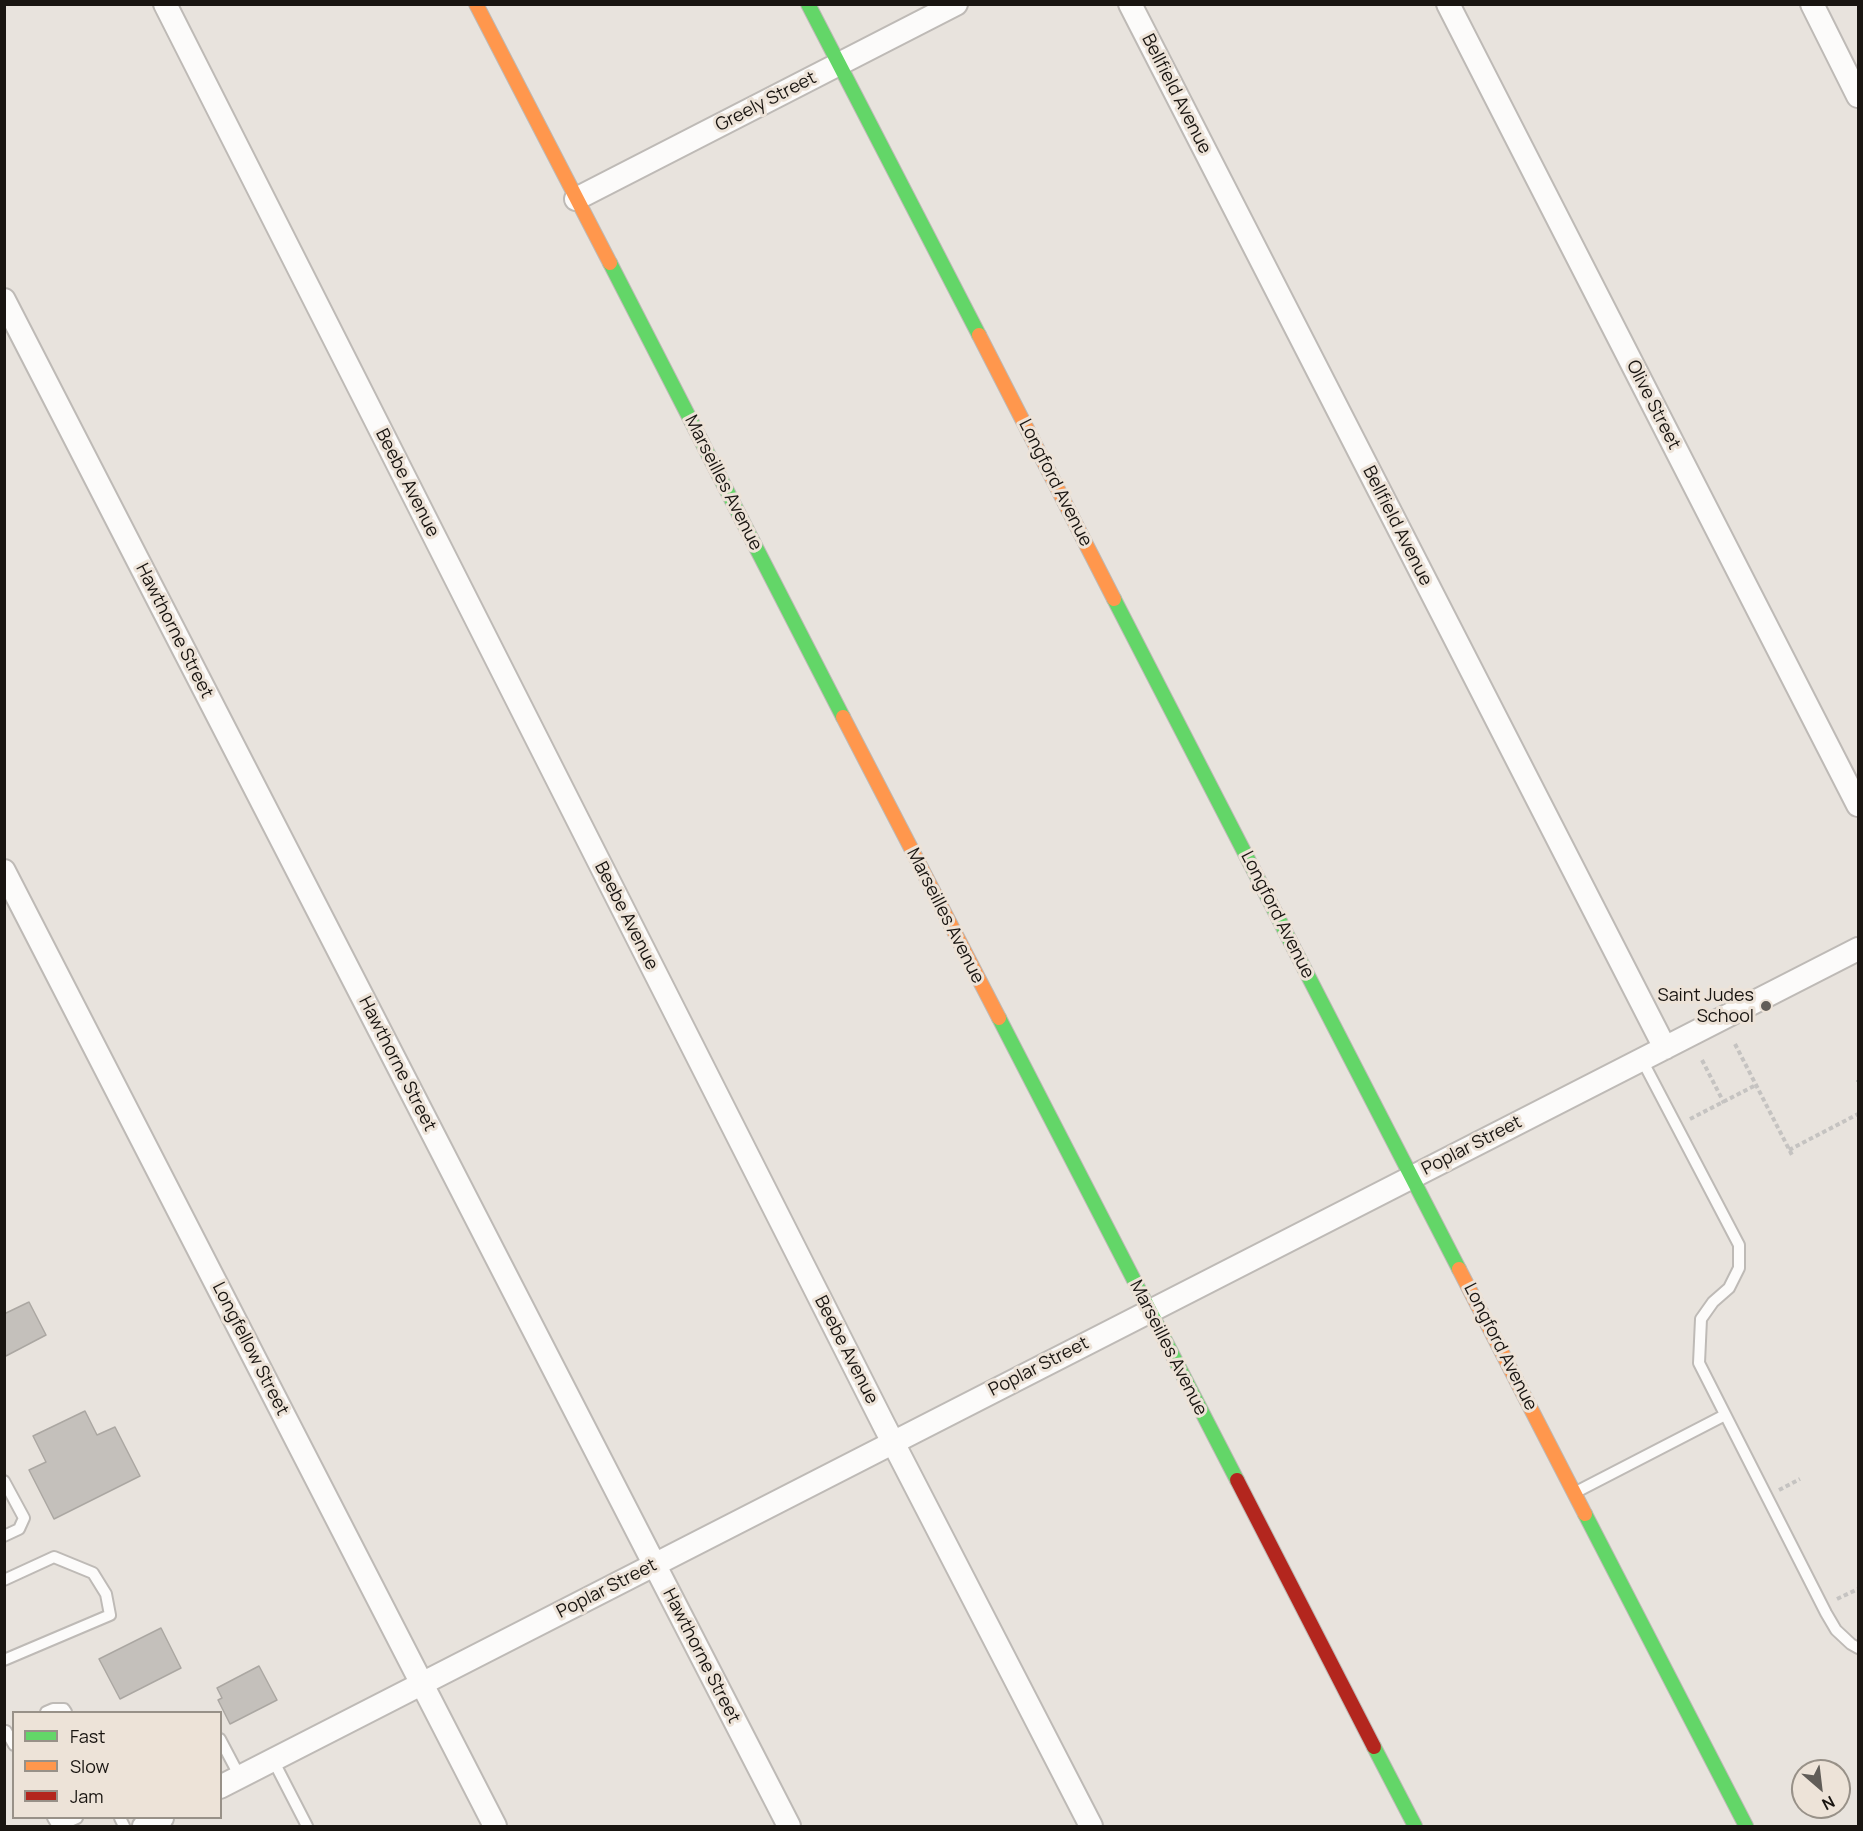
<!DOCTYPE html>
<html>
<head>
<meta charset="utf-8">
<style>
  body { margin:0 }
  #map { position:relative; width:1863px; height:1831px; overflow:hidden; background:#e8e3dd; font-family:Manrope,sans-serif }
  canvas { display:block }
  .frame { position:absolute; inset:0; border:6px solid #191511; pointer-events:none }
  .legend { position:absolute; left:12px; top:1711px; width:210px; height:108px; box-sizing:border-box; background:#ede3d8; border:2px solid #989188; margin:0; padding:8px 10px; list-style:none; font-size:18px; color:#191511 }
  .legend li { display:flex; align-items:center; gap:12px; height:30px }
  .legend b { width:30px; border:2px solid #989188 }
  .north { position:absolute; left:1791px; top:1759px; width:60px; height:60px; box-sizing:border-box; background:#ede3d8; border:2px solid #989188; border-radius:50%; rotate:152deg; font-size:16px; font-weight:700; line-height:24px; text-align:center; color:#191511 }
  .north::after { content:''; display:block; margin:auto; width:21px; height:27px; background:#615d58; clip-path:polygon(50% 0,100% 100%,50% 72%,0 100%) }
</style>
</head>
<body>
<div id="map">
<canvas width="1863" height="1831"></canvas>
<div class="frame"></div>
<ul class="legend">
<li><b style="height:8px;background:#63d668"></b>Fast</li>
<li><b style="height:8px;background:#ff974d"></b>Slow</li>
<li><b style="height:8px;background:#b3261e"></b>Jam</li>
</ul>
<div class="north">N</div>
</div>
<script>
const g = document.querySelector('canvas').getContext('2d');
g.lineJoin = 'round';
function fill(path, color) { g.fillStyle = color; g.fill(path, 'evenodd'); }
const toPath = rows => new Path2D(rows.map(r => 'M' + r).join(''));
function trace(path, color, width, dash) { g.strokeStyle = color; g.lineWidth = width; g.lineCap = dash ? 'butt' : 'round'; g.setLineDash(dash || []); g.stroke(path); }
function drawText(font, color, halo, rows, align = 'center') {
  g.font = font + ' Manrope,sans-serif'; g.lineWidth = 6; g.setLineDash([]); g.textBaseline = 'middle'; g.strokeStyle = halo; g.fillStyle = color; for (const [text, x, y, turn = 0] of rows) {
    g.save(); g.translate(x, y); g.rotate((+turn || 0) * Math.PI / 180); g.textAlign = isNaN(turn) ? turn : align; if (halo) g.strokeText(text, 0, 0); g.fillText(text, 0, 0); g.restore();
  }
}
const building = toPath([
  [29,1302,46,1335,4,1357,4,1314,29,1302],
  [85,1411,97,1435,115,1427,140,1476,54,1519,29,1470,46,1462,33,1436,85,1411],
  [161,1628,181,1668,120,1699,99,1659,161,1628],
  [259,1666,277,1700,230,1724,218,1700,222,1698,217,1688,259,1666]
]);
fill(building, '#c4c0bb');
trace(building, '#aba7a2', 1.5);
const lane = toPath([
  [1642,1060,1739,1245,1739,1268,1729,1288,1713,1302,1701,1319,1699,1363,1826,1613,1836,1630,1851,1644,1858,1648],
  [4,1481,24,1518,19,1529,4,1536],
  [1576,1492,1725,1415],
  [4,1580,54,1557,93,1573,106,1594,110,1615,4,1660],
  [46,1712,53,1709,64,1709,66,1712],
  [6,1731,14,1745],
  [220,1739,240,1777],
  [273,1760,307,1826],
  [53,1818,56,1823,68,1822,77,1818],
  [120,1818,124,1826]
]);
const street = toPath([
  [165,4,884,1425,1091,1826],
  [1130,4,1665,1048],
  [1448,4,1858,805],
  [1812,4,1858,96],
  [576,199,956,4],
  [4,300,789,1826],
  [4,871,495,1826],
  [220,1787,1858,949],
  [144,1826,162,1818]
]);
const fast = toPath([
  [808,4,979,335],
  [610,263,843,717],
  [1114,599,1459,1269],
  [999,1018,1237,1480],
  [1585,1514,1746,1826],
  [1374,1747,1415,1826]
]);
const slow = toPath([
  [476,4,610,263],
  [979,335,1114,599],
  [843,717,999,1018],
  [1459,1269,1585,1514]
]);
const jam = toPath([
  [1237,1480,1374,1747]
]);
trace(lane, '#bebab6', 14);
trace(street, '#bebab6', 26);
trace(fast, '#bebab6', 16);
trace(slow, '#bebab6', 16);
trace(jam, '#bebab6', 16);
trace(toPath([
  [1735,1044,1793,1157],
  [1702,1060,1724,1103],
  [1858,1080,1858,1082],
  [1690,1119,1756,1085],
  [1789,1150,1858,1114],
  [1779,1490,1800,1479],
  [1837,1599,1858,1589]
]), '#c5c3c1', 4, [4.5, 3]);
trace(lane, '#fcfbfa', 10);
trace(street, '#fcfbfa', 22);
trace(fast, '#63d668', 14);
trace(slow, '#ff974d', 14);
trace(jam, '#b3261e', 14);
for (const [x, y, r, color] of [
  [1766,1006,6,"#615d58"]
]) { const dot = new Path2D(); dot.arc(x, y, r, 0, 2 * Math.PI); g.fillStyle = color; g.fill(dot); trace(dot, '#ede3d8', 2); }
drawText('18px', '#191511', '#ede3d8', [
  ["Bellfield Avenue",1176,94,63],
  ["Greely Street",766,102,-27],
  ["Olive Street",1653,405,63],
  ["Beebe Avenue",407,483,63],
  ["Marseilles Avenue",723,483,63],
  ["Longford Avenue",1055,483,63],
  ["Bellfield Avenue",1397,526,63],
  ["Hawthorne Street",174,631,63],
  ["Longford Avenue",1277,915,63],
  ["Beebe Avenue",626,916,63],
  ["Marseilles Avenue",945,916,63],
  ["Hawthorne Street",397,1064,63],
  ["Poplar Street",1472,1146,-27],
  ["Longford Avenue",1500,1347,63],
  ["Marseilles Avenue",1168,1348,63],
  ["Longfellow Street",250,1349,63],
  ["Beebe Avenue",846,1350,63],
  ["Poplar Street",1039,1367,-27],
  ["Poplar Street",607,1589,-27],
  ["Hawthorne Street",701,1656,63]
]);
drawText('18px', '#191511', '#ede3d8', [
  ["Saint Judes",1754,996],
  ["School",1754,1017]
], 'right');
</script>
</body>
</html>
